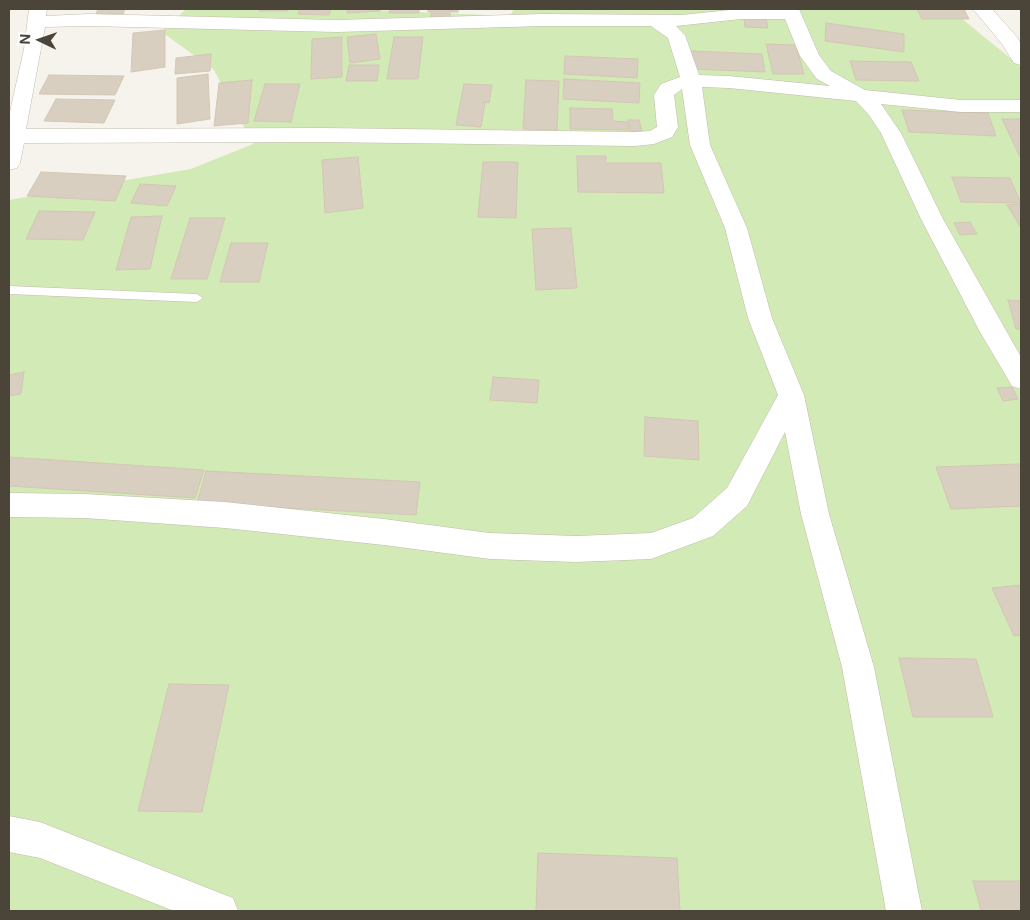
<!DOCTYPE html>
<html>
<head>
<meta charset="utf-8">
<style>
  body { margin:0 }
  #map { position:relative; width:1030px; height:920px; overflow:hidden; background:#f6f3ec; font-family:Inter,sans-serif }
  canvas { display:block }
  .frame { position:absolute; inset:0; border:10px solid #4b4439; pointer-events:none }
  .north { position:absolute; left:15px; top:15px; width:50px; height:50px; -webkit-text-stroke:4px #fff; paint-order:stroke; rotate:273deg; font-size:14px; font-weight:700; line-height:20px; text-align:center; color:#4b4439 }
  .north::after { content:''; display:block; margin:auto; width:18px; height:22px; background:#4b4439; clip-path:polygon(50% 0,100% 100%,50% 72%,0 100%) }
</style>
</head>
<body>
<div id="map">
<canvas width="1030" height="920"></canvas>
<div class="frame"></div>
<div class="north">N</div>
</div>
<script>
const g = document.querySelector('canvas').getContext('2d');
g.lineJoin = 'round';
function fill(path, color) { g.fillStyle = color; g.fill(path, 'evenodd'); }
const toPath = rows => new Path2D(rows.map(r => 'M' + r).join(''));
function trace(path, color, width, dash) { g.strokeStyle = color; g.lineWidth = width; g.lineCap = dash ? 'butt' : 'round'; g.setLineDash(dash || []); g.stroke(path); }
fill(toPath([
  [186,9,345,9,510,16,514,9,950,9,1021,67,1021,911,9,911,9,200,191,169,253,144,214,70,162,32]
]), '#d2eab5');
const building = toPath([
  [98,9,125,9,123,14,96,14,98,9],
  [260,9,288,9,287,11,259,11,260,9],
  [300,9,331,9,329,15,298,14,300,9],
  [347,9,380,9,380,11,347,13,347,9],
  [390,9,419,9,419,13,389,13,390,9],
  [428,9,458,9,458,12,428,12,428,9],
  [917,9,964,9,969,19,922,19,917,9],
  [431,13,450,13,450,18,431,19,431,13],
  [744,17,766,18,768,28,745,27,744,17],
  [826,23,904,34,904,52,825,41,826,23],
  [165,30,165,67,131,72,133,33,165,30],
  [376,34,380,59,350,63,347,37,376,34],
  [342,37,342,77,311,79,312,39,342,37],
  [394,37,423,37,418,79,387,79,394,37],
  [766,44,796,45,804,74,773,74,766,44],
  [691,51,762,54,765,72,692,69,691,51],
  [211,54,210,71,175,74,176,58,211,54],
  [565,56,638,59,637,78,564,74,565,56],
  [850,61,911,62,919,81,856,80,850,61],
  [349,65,379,65,377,81,346,81,349,65],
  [208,74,210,119,177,124,177,78,208,74],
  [49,75,124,76,115,95,39,94,49,75],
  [564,79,640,83,639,103,563,99,564,79],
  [252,80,248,123,214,126,219,83,252,80],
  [526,80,559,81,557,130,523,129,526,80],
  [265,84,300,84,291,122,254,121,265,84],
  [464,84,492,85,489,103,485,102,481,127,456,125,464,84],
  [56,99,115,100,104,123,44,121,56,99],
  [570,108,612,109,613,121,628,122,629,130,570,129,570,108],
  [902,110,988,113,996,136,909,132,902,110],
  [1002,119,1021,119,1021,159,1002,119],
  [628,120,639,120,642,131,631,132,628,120],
  [577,156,606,156,606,163,661,163,664,193,578,192,577,156],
  [358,157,363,208,325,213,322,160,358,157],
  [483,162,518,162,516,218,478,217,483,162],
  [41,172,126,176,115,201,27,196,41,172],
  [952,177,1010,178,1021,203,961,202,952,177],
  [140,184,176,186,167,206,131,203,140,184],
  [1021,204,1021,228,1007,205,1021,204],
  [39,211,95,212,83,240,26,239,39,211],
  [162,216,150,269,116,270,131,217,162,216],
  [190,218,225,218,207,279,171,279,190,218],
  [970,222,977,234,960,235,954,223,970,222],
  [571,228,577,288,536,290,532,229,571,228],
  [231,243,268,243,259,282,220,282,231,243],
  [1008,300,1021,301,1021,329,1016,329,1008,300],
  [24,372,21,394,9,396,9,375,24,372],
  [493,377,539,380,537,403,490,400,493,377],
  [1012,387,1018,399,1003,401,997,388,1012,387],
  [645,417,698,421,699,460,644,456,645,417],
  [9,457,204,470,195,498,9,486,9,457],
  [1021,464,1021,506,951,509,936,467,1021,464],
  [206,471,420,482,416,515,197,503,206,471],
  [1021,585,1021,635,1014,636,992,588,1021,585],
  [899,658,976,659,993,717,913,717,899,658],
  [169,684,229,685,202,812,138,811,169,684],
  [538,853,677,858,680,911,536,911,538,853],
  [973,881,1021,881,1021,911,981,911,973,881]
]);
fill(building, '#d8cfc1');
trace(building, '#d3c7b4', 1);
const lane = toPath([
  [9,286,197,294,203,298,197,302,9,294,9,286]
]);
const street = toPath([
  [29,9,47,9,46,16,88,14,337,20,543,14,682,15,739,9,799,9,819,55,831,71,865,90,961,100,1021,100,1021,112,961,112,881,104,901,133,943,219,1021,357,1021,389,1012,386,980,332,921,219,881,133,869,115,856,101,729,88,702,87,710,145,747,228,772,318,804,395,829,514,874,667,922,911,886,911,842,667,801,514,785,432,747,506,713,536,651,559,576,562,490,559,384,545,225,528,85,518,9,517,9,493,85,494,225,502,384,519,490,533,576,536,651,533,693,518,727,488,778,395,748,318,725,228,690,145,682,89,674,95,678,127,672,137,654,144,635,146,322,142,24,143,20,163,17,168,9,170,9,116,24,49,29,9],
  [741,19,785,19,800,56,817,79,830,86,729,76,699,75,685,35,676,26,741,19],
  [88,26,337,32,543,26,651,26,668,38,680,77,661,84,654,95,657,127,650,131,635,132,322,128,26,129,45,27,88,26],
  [973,9,992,9,1017,37,1021,44,1021,65,1014,63,1002,44,973,9],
  [9,816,40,822,220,893,233,898,238,911,174,911,40,858,9,852,9,816]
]);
trace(lane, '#c2bbae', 1);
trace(street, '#c2bbae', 1);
fill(lane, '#fff');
fill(street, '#fff');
</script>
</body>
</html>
